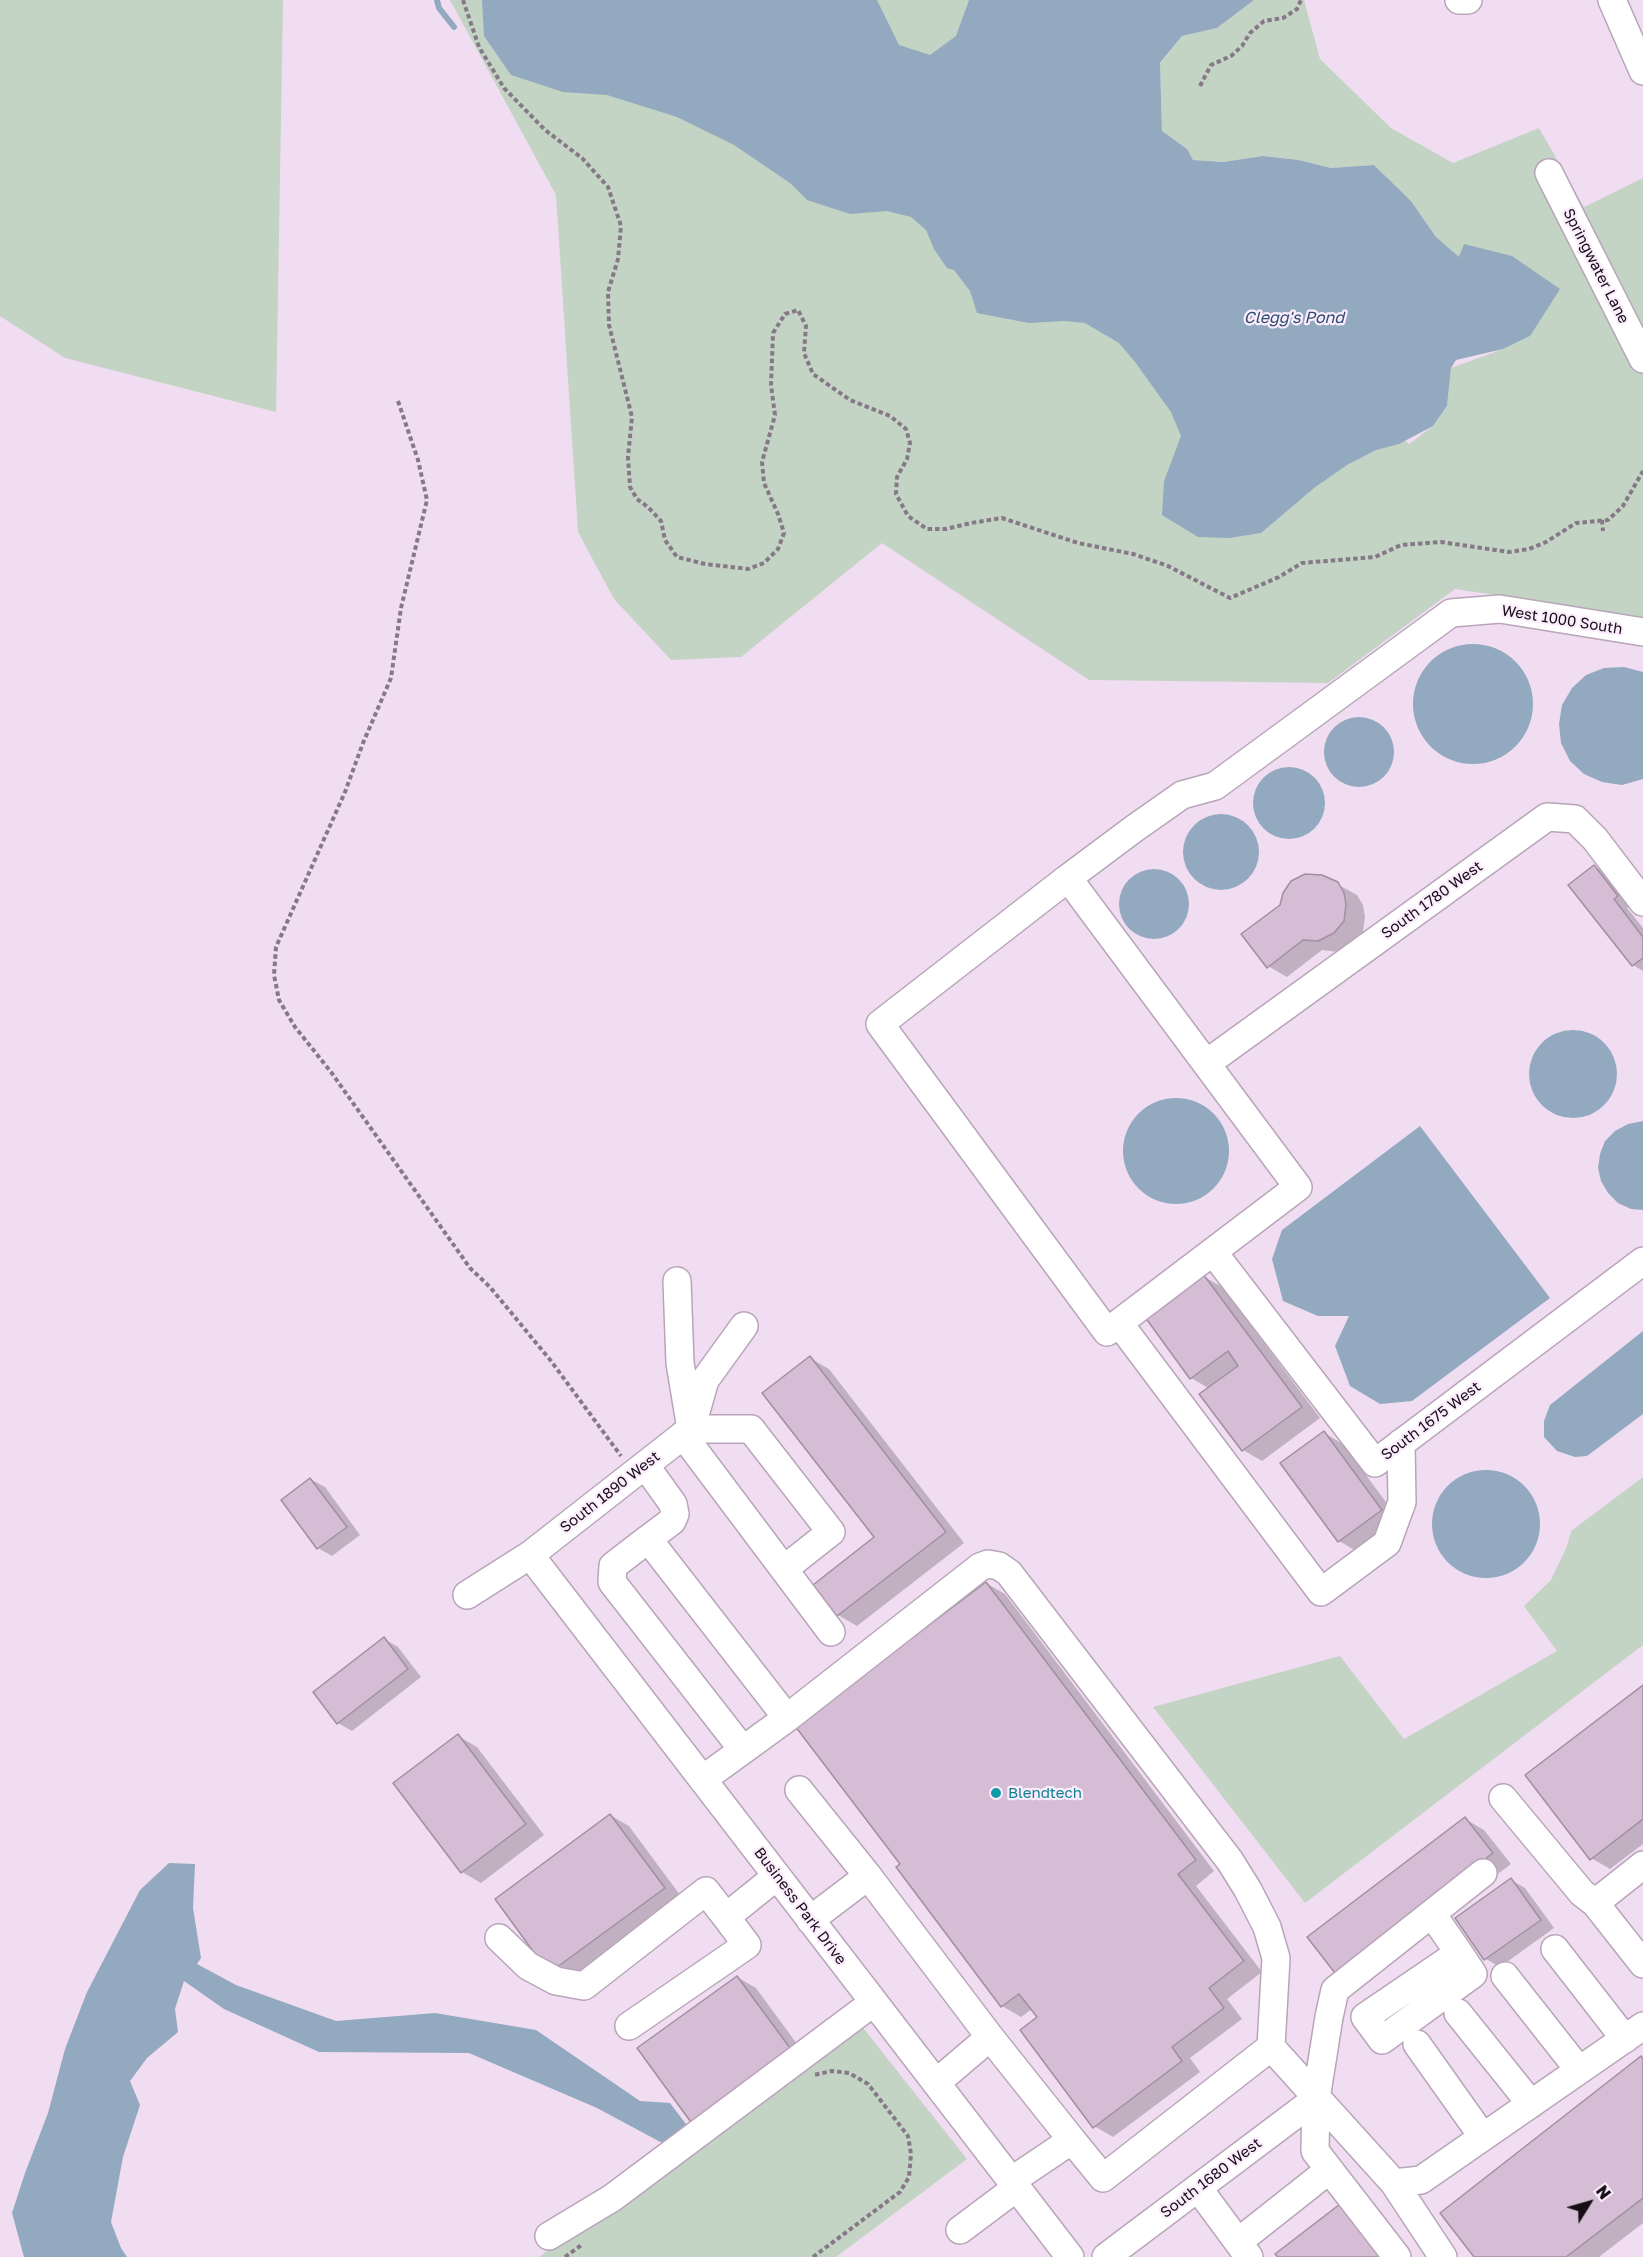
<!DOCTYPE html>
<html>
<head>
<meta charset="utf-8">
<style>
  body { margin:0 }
  #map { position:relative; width:1643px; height:2257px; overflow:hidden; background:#f1ddf2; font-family:"Golos Text",sans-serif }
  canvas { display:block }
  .north { position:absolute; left:1559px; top:2173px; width:60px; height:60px; -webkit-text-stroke:4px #fcecfd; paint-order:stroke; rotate:53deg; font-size:16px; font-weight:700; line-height:24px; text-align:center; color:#150f15 }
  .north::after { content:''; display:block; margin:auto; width:21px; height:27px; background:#150f15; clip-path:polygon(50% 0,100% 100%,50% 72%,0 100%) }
</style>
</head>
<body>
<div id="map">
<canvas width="1643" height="2257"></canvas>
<div class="north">N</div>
</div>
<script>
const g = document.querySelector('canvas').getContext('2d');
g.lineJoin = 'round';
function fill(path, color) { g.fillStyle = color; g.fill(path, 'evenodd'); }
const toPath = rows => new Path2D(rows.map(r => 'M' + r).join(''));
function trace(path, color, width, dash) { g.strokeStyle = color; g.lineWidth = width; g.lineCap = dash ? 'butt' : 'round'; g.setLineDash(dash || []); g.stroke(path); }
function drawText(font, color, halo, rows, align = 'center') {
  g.font = font + ' "Golos Text",sans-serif'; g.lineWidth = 4.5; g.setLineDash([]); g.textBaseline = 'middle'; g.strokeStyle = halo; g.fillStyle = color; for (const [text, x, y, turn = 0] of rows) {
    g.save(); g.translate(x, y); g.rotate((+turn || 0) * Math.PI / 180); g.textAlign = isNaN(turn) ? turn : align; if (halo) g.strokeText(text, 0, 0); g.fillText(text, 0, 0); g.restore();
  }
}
fill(toPath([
  [0,0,283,0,276,412,65,358,0,316],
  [450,0,969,0,962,21,1409,444,1433,426,1447,406,1451,368,1503,349,1530,336,1459,258,1436,237,1411,201,1374,165,1331,168,1299,160,1263,156,1223,162,1193,160,1187,149,1162,131,1160,64,1182,36,1217,28,1254,0,1304,0,1320,59,1391,128,1453,163,1539,128,1584,207,1643,178,1643,617,1455,589,1328,683,1089,680,882,543,741,657,671,660,614,599,578,532,556,195],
  [1643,1477,1643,1645,1305,1903,1153,1707,1340,1656,1404,1739,1557,1651,1524,1606,1551,1580,1567,1546,1571,1531],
  [860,2024,967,2159,836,2257,539,2257]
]), '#c3d4c4');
fill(toPath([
  [482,0,877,0,899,45,930,55,956,36,969,0,1254,0,1217,28,1182,36,1160,63,1162,131,1187,149,1193,160,1223,162,1263,156,1299,160,1331,168,1374,165,1411,201,1436,237,1459,257,1464,244,1512,256,1560,289,1530,336,1503,349,1456,360,1451,368,1447,406,1433,426,1399,444,1376,450,1347,465,1314,488,1261,533,1229,538,1198,537,1162,515,1164,481,1181,436,1171,412,1135,362,1119,343,1085,323,1064,321,1029,323,977,313,970,291,954,270,947,268,934,249,926,230,911,217,887,211,850,214,807,200,790,183,734,145,677,117,607,95,563,92,511,75,484,36],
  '1413 704a60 60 0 1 1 120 0a60 60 0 1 1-120 0Z',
  [1624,667,1643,672,1643,779,1622,785,1602,782,1584,774,1570,761,1561,743,1559,724,1562,705,1572,688,1586,675,1604,668],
  '1324 752a35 35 0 1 1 70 0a35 35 0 1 1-70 0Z',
  '1253 803a36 36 0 1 1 72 0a36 36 0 1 1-72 0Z',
  '1183 852a38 38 0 1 1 76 0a38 38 0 1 1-76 0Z',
  '1119 904a35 35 0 1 1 70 0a35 35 0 1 1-70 0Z',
  '1529 1074a44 44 0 1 1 88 0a44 44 0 1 1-88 0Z',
  '1123 1151a53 53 0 1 1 106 0a53 53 0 1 1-106 0Z',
  [1643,1121,1643,1210,1631,1209,1618,1203,1608,1193,1601,1181,1598,1168,1600,1154,1605,1141,1615,1131,1628,1124],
  [1420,1126,1550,1298,1412,1401,1380,1404,1350,1386,1335,1346,1349,1316,1318,1316,1283,1301,1272,1259,1282,1230],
  [1643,1331,1643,1414,1587,1456,1575,1457,1557,1451,1544,1437,1544,1421,1550,1405],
  '1432 1524a54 54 0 1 1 108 0a54 54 0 1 1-108 0Z',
  [169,1863,195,1864,193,1908,201,1958,197,1964,236,1985,336,2021,435,2013,536,2030,640,2101,670,2103,692,2132,666,2145,597,2108,469,2053,319,2052,224,2009,184,1981,175,2009,178,2032,147,2058,130,2081,140,2105,123,2157,111,2222,121,2248,127,2257,24,2257,12,2213,25,2173,48,2113,65,2049,87,1992,140,1890]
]), '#93a9c0');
fill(toPath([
  [1594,866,1608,874,1631,904,1627,908,1643,928,1643,971,1633,965,1570,885],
  [1337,884,1357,895,1363,905,1365,917,1363,932,1354,944,1338,952,1322,950,1287,977,1268,966,1281,906],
  [1203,1276,1222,1287,1320,1418,1262,1461,1243,1450,1210,1389,1191,1378],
  [810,1358,829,1369,964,1543,857,1626,838,1615,815,1585,876,1538],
  [1324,1433,1343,1444,1400,1521,1358,1552,1339,1541],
  [310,1479,325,1487,360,1535,332,1556,318,1548],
  [986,1583,1005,1594,1214,1871,1196,1886,1262,1972,1227,1999,1242,2019,1190,2058,1200,2072,1113,2137,1094,2126,1039,2018,1032,2009,1021,2017,1002,2006,902,1864],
  [384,1639,398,1647,421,1677,352,1731,338,1723],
  [1643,1687,1643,1844,1610,1869,1591,1858],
  [458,1736,477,1747,544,1835,481,1883,462,1872],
  [610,1815,629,1826,683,1899,569,1983,550,1972],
  [1465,1819,1484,1830,1511,1864,1355,1983],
  [1511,1880,1525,1888,1554,1928,1500,1967,1486,1959],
  [737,1977,756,1988,811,2063,713,2135],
  [1641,2058,1643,2059,1643,2223,1599,2257,1476,2257]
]), '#0003');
trace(toPath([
  [437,0,439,8,454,27]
]), '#93a9c0', 6);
const building = toPath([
  [1594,865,1618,896,1614,899,1643,937,1643,958,1632,966,1568,885,1594,865],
  [1305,874,1322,875,1338,882,1344,893,1346,905,1344,921,1334,933,1318,941,1303,940,1267,968,1241,934,1280,905,1283,893,1291,881,1305,874],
  [1203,1274,1302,1407,1242,1451,1199,1394,1238,1366,1228,1351,1190,1379,1145,1317,1203,1274],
  [810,1356,946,1532,837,1616,813,1585,874,1537,762,1393,810,1356],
  [1324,1431,1382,1510,1338,1542,1280,1463,1324,1431],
  [310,1478,347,1527,317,1549,281,1500,310,1478],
  [986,1582,1196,1860,1178,1874,1244,1961,1209,1988,1224,2008,1172,2047,1182,2061,1093,2128,1020,2030,1037,2017,1019,1994,1001,2007,896,1867,900,1864,795,1726,986,1582],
  [384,1637,408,1669,337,1724,313,1692,384,1637],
  [1643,1685,1643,1819,1590,1860,1525,1775,1643,1685],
  [458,1734,526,1824,461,1873,393,1783,458,1734],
  [610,1814,665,1888,549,1973,495,1899,610,1814],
  [1465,1817,1493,1853,1335,1973,1307,1937,1465,1817],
  [1511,1878,1541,1920,1484,1960,1455,1918,1511,1878],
  [737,1976,793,2052,693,2125,637,2048,737,1976],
  [1641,2056,1643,2059,1643,2198,1566,2257,1474,2257,1440,2213,1641,2056],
  [1344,2201,1388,2257,1278,2257,1275,2254,1344,2201]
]);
fill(building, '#d4bdd5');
trace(building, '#a18ea1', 1.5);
const minor = toPath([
  [1459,0,1468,0],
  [1612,0,1643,71],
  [1549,173,1643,359],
  [1068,878,1298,1187,1107,1332,880,1024,1068,878],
  [1068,878,1135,828,1182,795,1215,786,1451,613,1500,609,1643,632],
  [1207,1063,1547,817,1575,819,1595,839,1643,902],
  [1213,1252,1375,1463,1643,1261],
  [677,1281,680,1363,691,1429],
  [1119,1323,1321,1592,1387,1543,1402,1502,1401,1443],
  [693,1422,705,1380,744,1326],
  [691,1429,751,1429,831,1532,784,1569],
  [683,1435,831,1632],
  [645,1465,673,1504,675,1514,672,1521,648,1539],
  [530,1555,1070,2257],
  [467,1595,530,1555,691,1429],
  [787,1718,980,1567,988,1564,999,1566,1009,1573,1230,1861,1248,1890,1267,1927,1276,1958,1271,2047],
  [703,1779,743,1750,787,1718,648,1539,613,1566,612,1582,743,1750],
  [799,1790,868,1876,810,1920],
  [1503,1798,1582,1893,1595,1903,1643,1865],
  [868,1876,990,2037,936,2083],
  [1595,1903,1643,1964],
  [1432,1914,1459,1953,1365,2017,1382,2040,1473,1974,1459,1953],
  [499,1938,528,1966,556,1981,584,1986,706,1891,726,1917],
  [1555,1949,1625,2039],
  [1505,1976,1579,2070],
  [1458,2013,1531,2104],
  [629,2026,747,1945,726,1917,777,1876],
  [990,2037,1072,2140,1011,2181],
  [1417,2044,1483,2137],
  [1072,2140,1103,2178,1271,2047,1394,2183,1421,2180,1643,2026],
  [1394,2183,1443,2257],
  [1198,2188,1249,2257],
  [960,2230,1016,2188],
  [549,2236,612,2198,874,2002],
  [1238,2242,1329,2170],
  [1106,2257,1316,2099],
  [1397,2257,1315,2151,1316,2099,1329,2017,1335,1990,1483,1873]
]);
trace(minor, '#b8a5b9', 30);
trace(toPath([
  [463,0,479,47,504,88,545,130,582,158,608,187,621,226,618,259,608,292,609,325,632,417,628,457,630,487,637,499,648,507,661,521,665,540,677,557,705,564,748,569,764,563,778,549,784,533,778,514,764,483,762,462,775,415,771,385,773,333,785,314,798,310,806,326,804,353,813,374,850,400,890,416,906,429,910,443,907,459,897,477,896,494,908,516,927,529,946,529,971,523,1002,518,1078,543,1133,554,1168,566,1230,598,1279,577,1302,563,1375,557,1401,545,1441,542,1509,552,1529,549,1546,542,1576,523,1608,520,1623,506,1643,471],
  [1200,86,1211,65,1231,56,1242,46,1250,33,1264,21,1283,18,1297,9,1301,0],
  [398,401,418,460,427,500,401,608,391,678,363,743,345,792,276,947,274,975,279,1000,295,1027,331,1072,470,1268,490,1287,551,1361,621,1456],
  [1602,520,1603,531],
  [565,2257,583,2244],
  [813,2257,900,2192,909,2177,911,2154,908,2136,868,2084,849,2073,832,2071,814,2075]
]), '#867987', 4, [4.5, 3]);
trace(minor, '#fff', 27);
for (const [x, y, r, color] of [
  [996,1793,6,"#0f9aa8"]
]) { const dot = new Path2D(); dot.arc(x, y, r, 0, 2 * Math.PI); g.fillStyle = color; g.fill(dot); trace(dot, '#fcecfd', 2); }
drawText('15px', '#150f15', '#fcecfd', [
  ["Springwater Lane",1596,266,63],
  ["West 1000 South",1562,620,9],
  ["South 1780 West",1432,900,-36],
  ["South 1675 West",1431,1421,-37],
  ["South 1890 West",610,1492,-38],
  ["Business Park Drive",800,1906,53],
  ["South 1680 West",1211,2178,-37]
]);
drawText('15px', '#0d838f', '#fcecfd', [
  ["Blendtech",1008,1793]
], 'left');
drawText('italic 16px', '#2b4e71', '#fcecfd', [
  ["Clegg's Pond",1294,318]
]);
</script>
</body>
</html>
